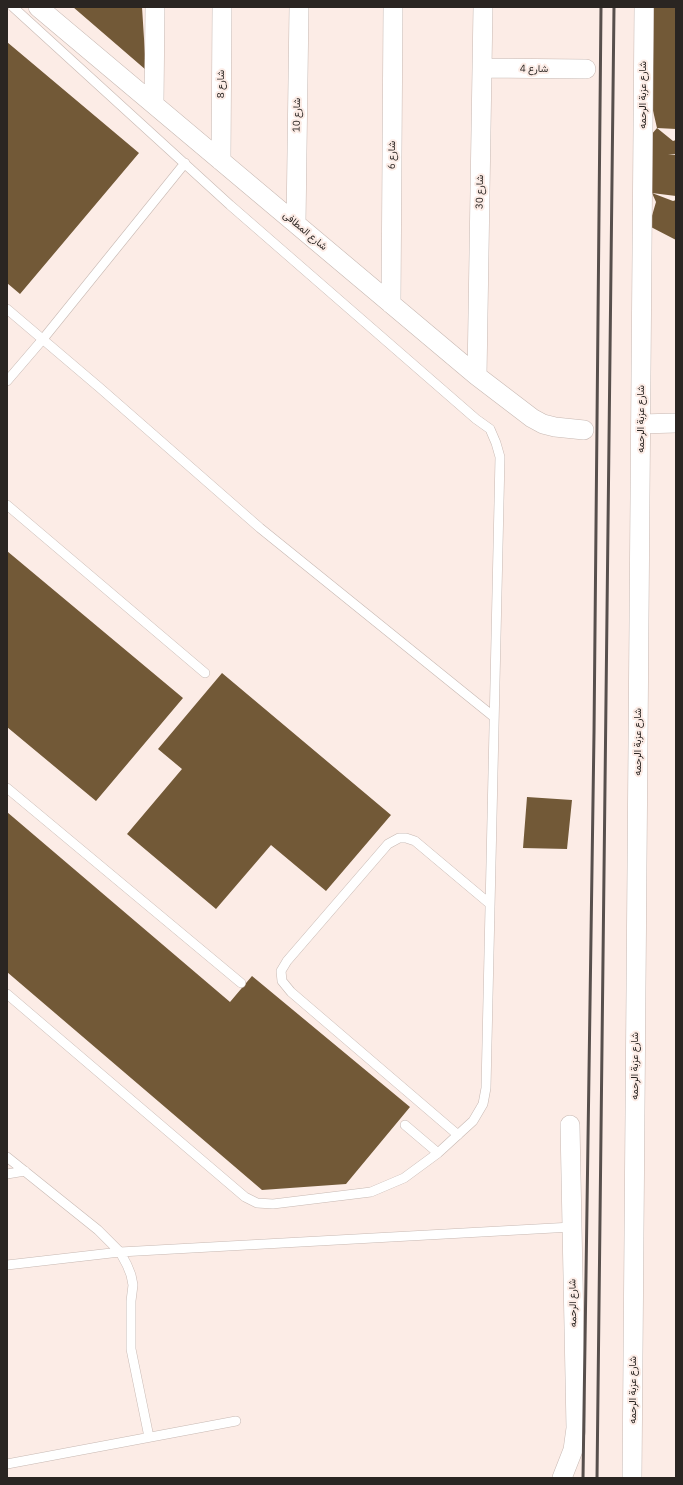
<!DOCTYPE html>
<html>
<head>
<meta charset="utf-8">
<style>
  body { margin:0 }
  #map { position:relative; width:683px; height:1485px; overflow:hidden; background:#fcece6; font-family:"IBM Plex Sans",sans-serif }
  canvas { display:block }
  .frame { position:absolute; inset:0; border:8px solid #2a2522; pointer-events:none }
</style>
</head>
<body>
<div id="map">
<canvas width="683" height="1485"></canvas>
<div class="frame"></div>
</div>
<script>
const g = document.querySelector('canvas').getContext('2d');
g.lineJoin = 'round';
function fill(path, color) { g.fillStyle = color; g.fill(path, 'evenodd'); }
const toPath = rows => new Path2D(rows.map(r => 'M' + r).join(''));
function trace(path, color, width, dash) { g.strokeStyle = color; g.lineWidth = width; g.lineCap = dash ? 'butt' : 'round'; g.setLineDash(dash || []); g.stroke(path); }
function drawText(font, color, halo, rows, align = 'center') {
  g.font = font + ' "IBM Plex Sans",Vazirmatn,sans-serif'; g.lineWidth = 4; g.setLineDash([]); g.textBaseline = 'middle'; g.strokeStyle = halo; g.fillStyle = color; for (const [text, x, y, turn = 0] of rows) {
    g.save(); g.translate(x, y); g.rotate((+turn || 0) * Math.PI / 180); g.textAlign = isNaN(turn) ? turn : align; if (halo) g.strokeText(text, 0, 0); g.fillText(text, 0, 0); g.restore();
  }
}
fill(toPath([
  [73,7,142,7,146,70],
  [650,7,676,7,676,129,657,128,651,102],
  [7,42,139,153,20,294,7,283],
  [657,128,673,141,676,140,676,154,668,155,676,155,676,196,652,193,651,135],
  [652,193,673,201,676,200,676,240,649,226,656,202],
  [7,551,183,698,96,801,7,727],
  [222,673,391,815,326,891,271,845,216,909,127,834,182,769,158,749],
  [527,797,572,800,567,849,523,848],
  [7,812,230,1002,252,976,410,1107,346,1184,262,1190,7,972]
]), '#725937');
const service = toPath([
  [7,309,100,388,260,528,494,717],
  [7,381,43,339,185,163],
  [7,505,205,673],
  [7,788,241,983],
  [7,994,245,1197,257,1203,273,1204,371,1192,404,1178,438,1153,473,1121,483,1104,486,1088,500,457,496,443,490,429,476,419,230,205,13,7],
  [405,1125,438,1153],
  [458,1135,291,992,282,981,281,971,287,961,388,844,399,838,406,838,415,841,490,904],
  [7,1157,98,1230,120,1252,127,1265,131,1275,133,1285,131,1301,131,1349,149,1437],
  [7,1174,25,1171],
  [7,1265,120,1252,572,1227],
  [7,1464,236,1421]
]);
const minor = toPath([
  [38,7,477,376,532,418,543,424,555,427,584,430],
  [482,68,586,69],
  [154,104,155,7],
  [221,161,222,7],
  [296,224,299,7],
  [391,304,393,7],
  [477,376,483,7],
  [641,424,676,423],
  [562,1478,573,1450,576,1428,570,1125],
  [632,1478,644,7]
]);
trace(service, '#c7b8b2', 10);
trace(minor, '#c7b8b2', 20);
trace(service, '#fff', 9);
trace(minor, '#fff', 19);
trace(toPath([
  [583,1478,594,733,601,7],
  [597,1478,614,7]
]), '#574f4c', 3);
drawText('10px', '#2a2522', '#fcece6', [
  ["شارع 4",534,69,1],
  ["شارع 8",221,84,-90],
  ["شارع عزبة الرحمه",643,95,-90],
  ["شارع 10",297,115,-89],
  ["شارع 6",392,155,-89],
  ["شارع 30",480,192,-89],
  ["شارع المطافى",305,231,40],
  ["شارع عزبة الرحمه",641,419,-90],
  ["شارع عزبة الرحمه",638,742,-90],
  ["شارع عزبة الرحمه",635,1066,-90],
  ["شارع الرحمه",573,1303,-91],
  ["شارع عزبة الرحمه",633,1390,-90]
]);
</script>
</body>
</html>
